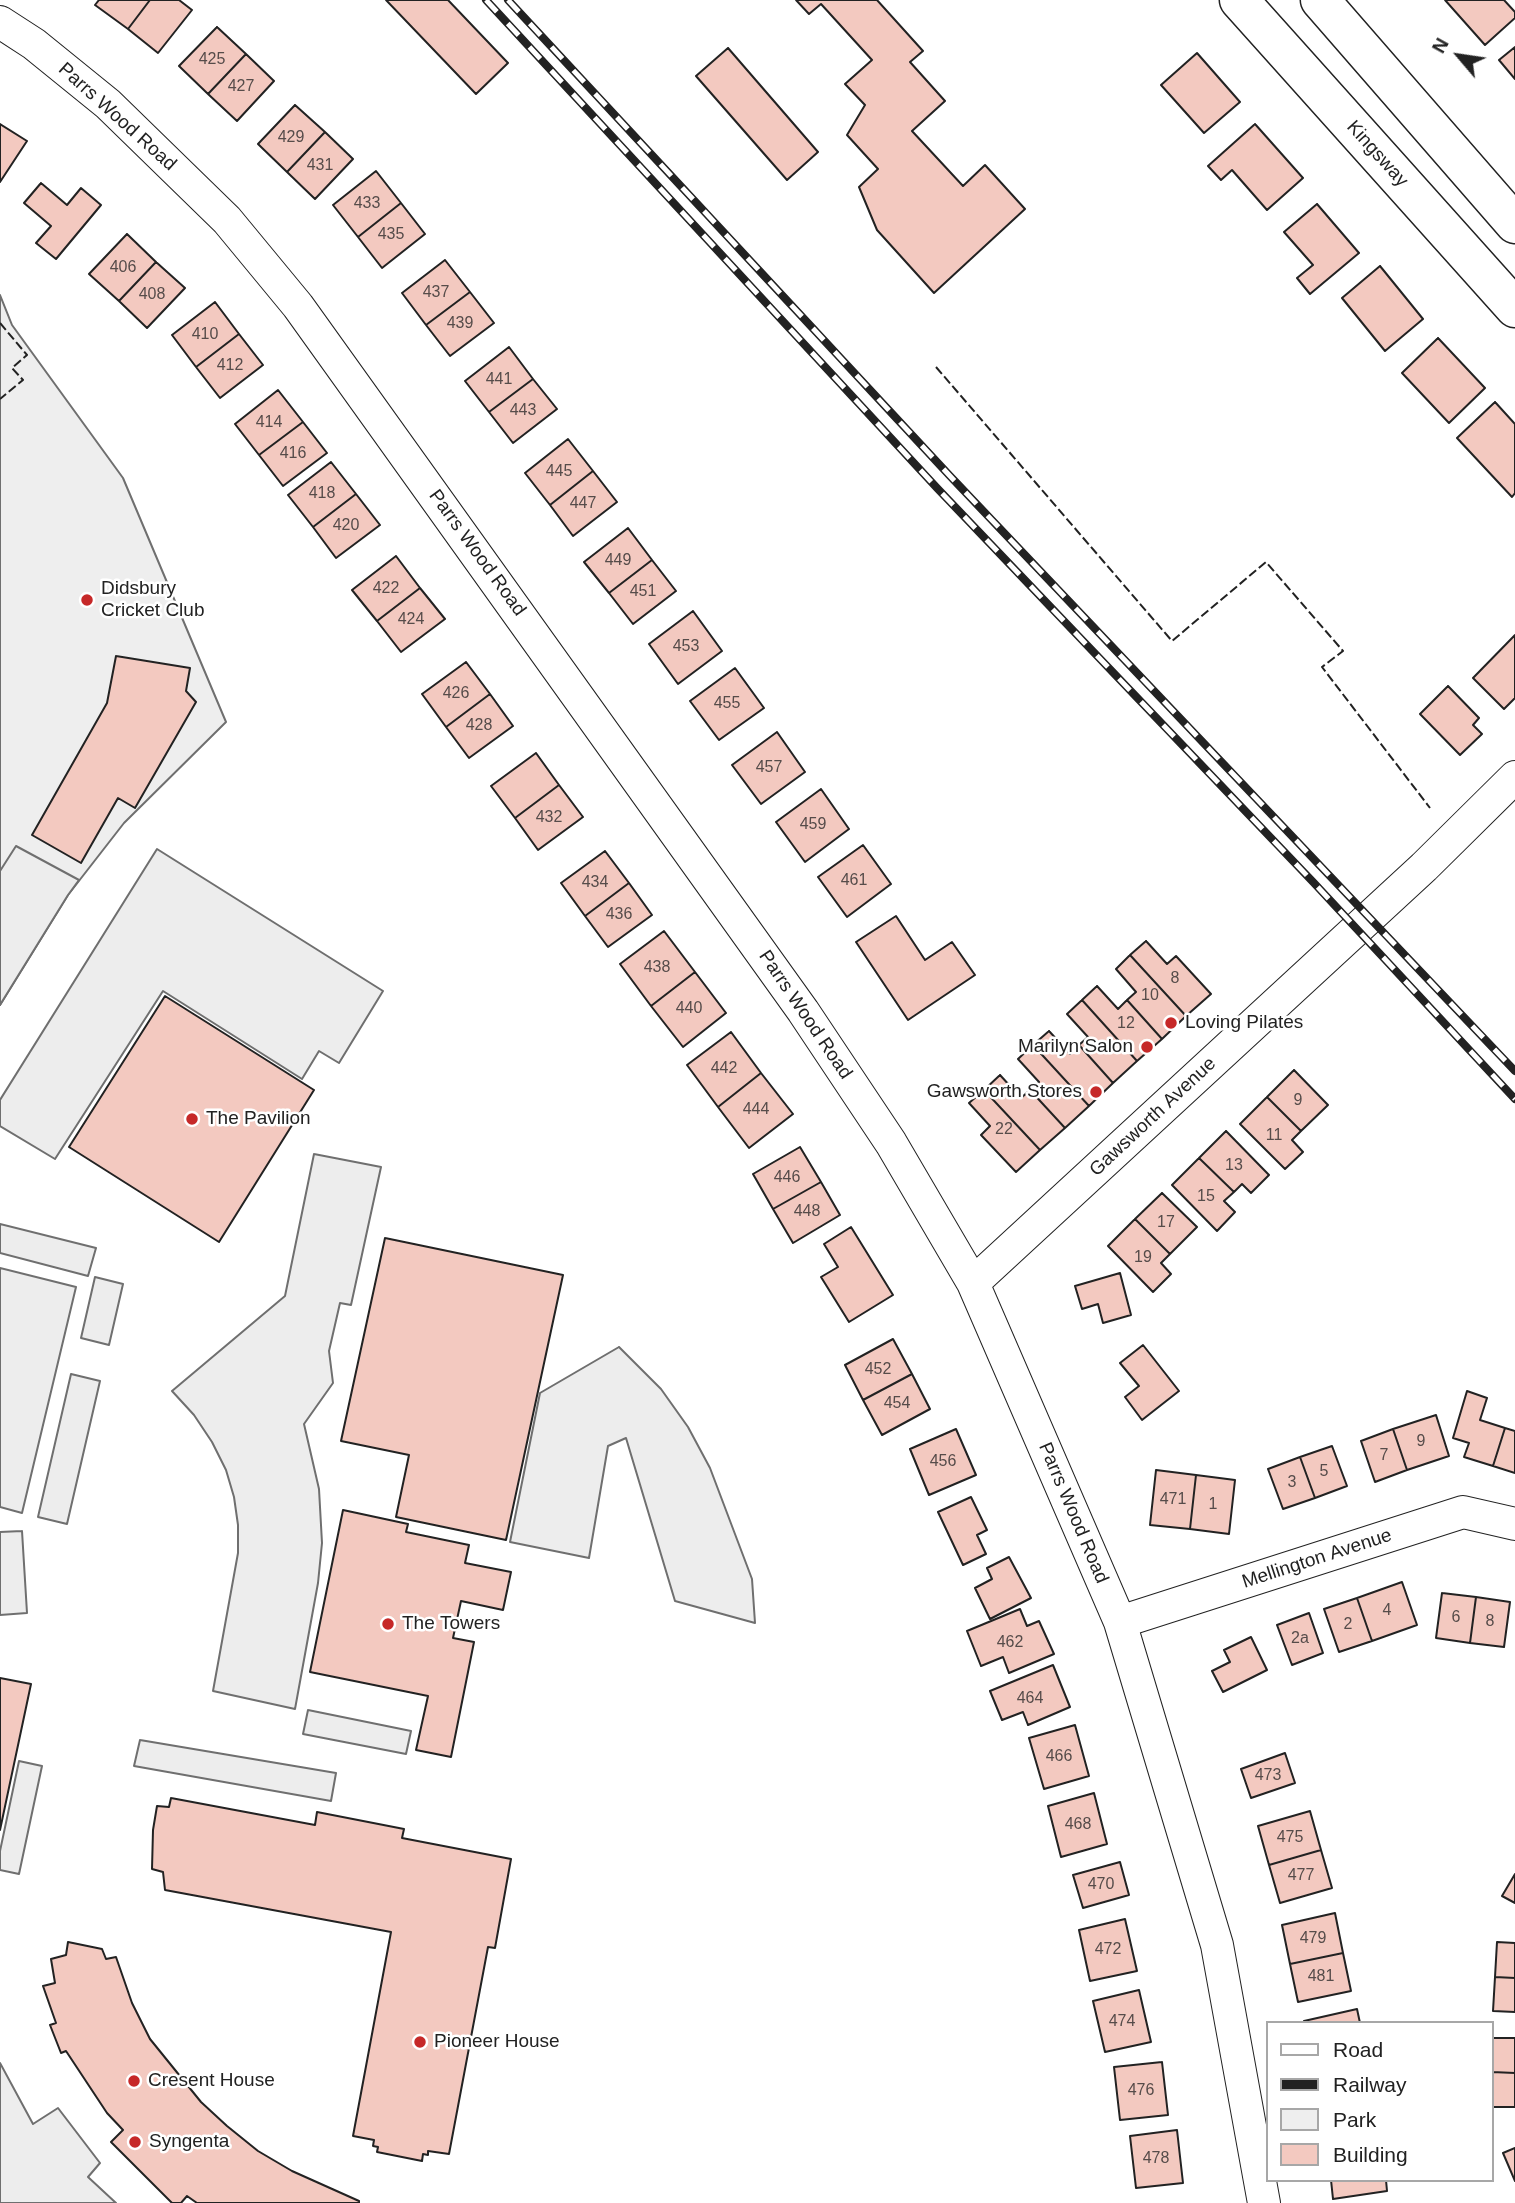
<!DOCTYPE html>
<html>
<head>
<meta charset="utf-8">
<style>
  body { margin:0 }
  #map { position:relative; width:1515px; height:2203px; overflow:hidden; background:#fff; font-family:Helvetica,sans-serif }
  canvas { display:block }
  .legend { position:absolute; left:1266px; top:2021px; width:228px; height:161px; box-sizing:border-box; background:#fff; border:2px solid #a7a7a7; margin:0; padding:9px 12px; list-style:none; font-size:21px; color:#222 }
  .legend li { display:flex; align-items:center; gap:14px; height:35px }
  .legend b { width:35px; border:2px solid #a7a7a7 }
  .north { position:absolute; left:1424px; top:21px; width:70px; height:70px; -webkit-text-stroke:5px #fff; paint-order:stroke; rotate:299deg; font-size:19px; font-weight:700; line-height:28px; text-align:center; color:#222 }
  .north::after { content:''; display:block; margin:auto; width:24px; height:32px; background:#222; clip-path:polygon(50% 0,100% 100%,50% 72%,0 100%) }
</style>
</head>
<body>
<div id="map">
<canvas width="1515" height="2203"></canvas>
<ul class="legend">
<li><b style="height:9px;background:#fff"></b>Road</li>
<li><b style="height:9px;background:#222"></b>Railway</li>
<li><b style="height:19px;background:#eee"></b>Park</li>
<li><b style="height:19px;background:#f3c9c0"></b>Building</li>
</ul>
<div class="north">N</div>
</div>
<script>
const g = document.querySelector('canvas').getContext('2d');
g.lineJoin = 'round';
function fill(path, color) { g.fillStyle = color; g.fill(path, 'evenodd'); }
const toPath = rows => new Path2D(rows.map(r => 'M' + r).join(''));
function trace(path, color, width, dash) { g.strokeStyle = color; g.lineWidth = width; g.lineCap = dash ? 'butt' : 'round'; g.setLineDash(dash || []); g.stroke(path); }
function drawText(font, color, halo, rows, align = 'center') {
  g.font = font + ' Helvetica,sans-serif'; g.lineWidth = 5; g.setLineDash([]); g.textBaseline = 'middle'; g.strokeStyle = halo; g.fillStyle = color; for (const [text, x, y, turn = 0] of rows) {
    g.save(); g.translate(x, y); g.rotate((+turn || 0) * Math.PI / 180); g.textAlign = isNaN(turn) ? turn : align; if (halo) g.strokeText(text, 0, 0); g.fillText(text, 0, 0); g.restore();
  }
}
const green = toPath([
  [0,295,12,325,123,478,226,722,124,823,68,895,0,1005,0,295]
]);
fill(green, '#eee');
trace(green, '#6f6f6f', 2);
const parking = toPath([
  [16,846,79,880,68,895,0,1005,0,871,16,846],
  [157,849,383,991,339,1063,319,1051,302,1079,163,991,55,1159,0,1126,0,1100,157,849],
  [314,1154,381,1167,351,1305,340,1303,329,1351,333,1383,304,1424,319,1489,322,1543,318,1583,295,1709,213,1691,238,1553,238,1525,234,1497,226,1470,212,1442,194,1415,172,1391,285,1296,314,1154],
  [0,1224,96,1248,88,1276,0,1253,0,1224],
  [0,1268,76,1287,22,1513,0,1507,0,1268],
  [95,1277,123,1284,109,1345,81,1338,95,1277],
  [619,1347,661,1389,688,1427,710,1468,752,1579,755,1623,675,1601,626,1438,608,1446,589,1558,510,1542,540,1393,619,1347],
  [71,1374,100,1381,67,1524,38,1517,71,1374],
  [22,1531,27,1613,0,1615,0,1532,22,1531],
  [308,1710,411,1731,406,1754,303,1734,308,1710],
  [140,1740,336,1773,331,1801,134,1766,140,1740],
  [19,1761,42,1766,19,1874,0,1870,0,1851,19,1761],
  [0,2063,33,2124,58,2108,100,2163,88,2177,116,2203,0,2203,0,2063]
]);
fill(parking, '#ededed');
trace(parking, '#6f6f6f', 2);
const building = toPath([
  [99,0,150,0,128,29,95,5,99,0],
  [150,0,179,0,192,10,158,53,128,29,150,0],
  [386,0,448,0,508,63,476,94,386,0],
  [796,0,877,0,923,51,910,62,945,101,912,131,963,186,985,165,1025,209,934,293,877,230,859,187,878,169,847,135,865,105,845,84,872,60,821,4,809,14,796,0],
  [1445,0,1504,0,1515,12,1515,18,1485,45,1445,0],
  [217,27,246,54,208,94,179,66,217,27],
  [1515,47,1515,79,1499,60,1515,47],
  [728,48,818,152,787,180,696,76,728,48],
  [1197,53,1240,102,1204,133,1161,85,1197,53],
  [246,54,274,81,237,121,208,94,246,54],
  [295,105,325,132,287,172,258,144,295,105],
  [0,124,27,141,0,182,0,124],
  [1255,124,1303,178,1267,210,1232,170,1221,180,1208,166,1255,124],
  [325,132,353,159,315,199,287,172,325,132],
  [376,171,401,203,358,237,333,205,376,171],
  [41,183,67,205,81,188,101,205,56,259,36,243,51,226,24,203,41,183],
  [401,203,425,234,382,268,358,237,401,203],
  [1317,204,1359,253,1310,294,1297,278,1313,265,1284,232,1317,204],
  [127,234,156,262,119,301,89,274,127,234],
  [445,260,470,292,426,325,402,293,445,260],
  [156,262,185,288,147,328,119,301,156,262],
  [1380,266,1423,319,1385,351,1342,298,1380,266],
  [470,292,494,323,450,356,426,325,470,292],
  [215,302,239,334,196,367,172,335,215,302],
  [239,334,263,365,220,398,196,367,239,334],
  [1438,338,1485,388,1449,423,1402,373,1438,338],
  [509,347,533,379,489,412,465,381,509,347],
  [533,379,557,409,513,443,489,412,533,379],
  [278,390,303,422,259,455,235,424,278,390],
  [1495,402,1515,424,1515,493,1512,497,1457,438,1495,402],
  [303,422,327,453,283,486,259,455,303,422],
  [568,439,593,471,550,505,525,473,568,439],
  [331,462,356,494,313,527,288,495,331,462],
  [593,471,617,502,573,536,550,505,593,471],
  [356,494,380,525,336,558,313,527,356,494],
  [628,528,652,560,609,593,584,562,628,528],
  [396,556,420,588,377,621,352,590,396,556],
  [652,560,676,591,633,624,609,593,652,560],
  [420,588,445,619,401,652,377,621,420,588],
  [693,611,722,651,678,684,649,644,693,611],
  [1515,635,1515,698,1504,709,1473,678,1515,635],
  [116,656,190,668,186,691,196,702,135,808,118,798,81,863,32,835,107,703,116,656],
  [466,662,490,694,446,727,422,694,466,662],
  [735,668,764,708,719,740,690,701,735,668],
  [1448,686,1479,718,1473,725,1482,734,1460,755,1420,714,1448,686],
  [490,694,513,726,469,758,446,727,490,694],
  [777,732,805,772,761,804,732,765,777,732],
  [536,753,559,785,515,818,491,786,536,753],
  [559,785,583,817,538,850,515,818,559,785],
  [821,789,849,829,805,862,776,822,821,789],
  [863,845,891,884,847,917,818,877,863,845],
  [605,851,629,883,585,916,561,883,605,851],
  [629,883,652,915,608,947,585,916,629,883],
  [896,916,925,960,952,942,975,975,908,1020,856,942,896,916],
  [664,931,695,972,651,1006,620,964,664,931],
  [1146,941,1167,964,1176,956,1211,994,1186,1016,1130,955,1146,941],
  [1130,955,1186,1016,1162,1039,1127,1000,1136,992,1116,969,1130,955],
  [695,972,726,1013,683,1047,651,1006,695,972],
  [1097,986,1118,1009,1127,1000,1162,1039,1137,1061,1082,1000,1097,986],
  [165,996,314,1090,219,1242,69,1147,165,996],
  [1082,1000,1137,1061,1113,1083,1079,1045,1088,1037,1067,1014,1082,1000],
  [1049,1031,1070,1054,1079,1045,1113,1083,1089,1106,1033,1045,1049,1031],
  [731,1032,761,1073,718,1107,687,1065,731,1032],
  [1033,1045,1089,1106,1065,1128,1030,1090,1039,1082,1018,1059,1033,1045],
  [1294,1070,1328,1105,1301,1131,1267,1097,1294,1070],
  [761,1073,793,1114,749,1148,718,1107,761,1073],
  [1000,1075,1021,1098,1030,1090,1065,1128,1040,1150,984,1090,1000,1075],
  [984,1090,1040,1150,1016,1172,981,1135,990,1126,969,1103,984,1090],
  [1267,1097,1301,1131,1292,1140,1303,1152,1285,1169,1240,1124,1267,1097],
  [1226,1131,1269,1175,1251,1193,1242,1184,1234,1192,1199,1158,1226,1131],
  [800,1147,821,1182,773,1209,753,1174,800,1147],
  [1199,1158,1234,1192,1224,1201,1235,1212,1217,1231,1172,1185,1199,1158],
  [821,1182,840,1215,793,1243,773,1209,821,1182],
  [1162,1193,1197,1227,1170,1254,1135,1219,1162,1193],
  [1135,1219,1170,1254,1161,1263,1171,1274,1153,1292,1108,1246,1135,1219],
  [851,1227,893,1295,849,1322,821,1277,838,1267,824,1244,851,1227],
  [385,1238,563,1275,506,1540,396,1517,409,1455,341,1441,385,1238],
  [1120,1273,1131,1315,1103,1323,1098,1304,1082,1309,1075,1286,1120,1273],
  [893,1339,912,1374,863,1400,845,1365,893,1339],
  [1143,1345,1179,1391,1142,1420,1125,1397,1139,1386,1120,1363,1143,1345],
  [912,1374,930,1409,882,1435,863,1400,912,1374],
  [1467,1391,1487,1398,1480,1420,1505,1428,1493,1466,1464,1457,1469,1443,1453,1438,1467,1391],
  [1436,1415,1449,1456,1407,1470,1393,1429,1436,1415],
  [1505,1428,1515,1431,1515,1473,1493,1466,1505,1428],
  [956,1429,976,1475,929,1495,910,1449,956,1429],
  [1393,1429,1407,1470,1375,1482,1361,1441,1393,1429],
  [1332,1446,1347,1486,1315,1498,1300,1457,1332,1446],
  [1300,1457,1315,1498,1283,1509,1268,1469,1300,1457],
  [1156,1470,1196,1475,1190,1529,1150,1525,1156,1470],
  [1196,1475,1235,1480,1229,1534,1190,1529,1196,1475],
  [971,1497,987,1530,977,1535,986,1554,963,1565,938,1512,971,1497],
  [343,1510,408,1524,406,1532,469,1545,465,1563,511,1572,503,1610,461,1601,453,1638,474,1642,451,1757,416,1750,428,1696,310,1672,343,1510],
  [1009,1557,1031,1598,990,1619,975,1588,992,1579,987,1568,1009,1557],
  [1402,1582,1417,1625,1372,1641,1357,1598,1402,1582],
  [1442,1593,1476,1597,1470,1643,1436,1638,1442,1593],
  [1476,1597,1510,1602,1504,1647,1470,1643,1476,1597],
  [1357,1598,1372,1641,1339,1652,1324,1609,1357,1598],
  [1020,1609,1027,1626,1039,1621,1054,1654,1009,1673,1003,1657,981,1666,967,1631,1020,1609],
  [1309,1613,1323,1653,1292,1665,1277,1625,1309,1613],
  [1251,1637,1267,1670,1223,1692,1212,1671,1230,1662,1224,1650,1251,1637],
  [1053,1665,1070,1707,1028,1725,1023,1712,1002,1720,990,1691,1053,1665],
  [0,1678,31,1684,0,1830,0,1678],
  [1075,1725,1089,1776,1044,1789,1029,1738,1075,1725],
  [1285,1753,1295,1783,1251,1798,1241,1769,1285,1753],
  [1094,1793,1107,1844,1061,1857,1048,1806,1094,1793],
  [171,1798,315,1825,317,1812,404,1829,402,1838,511,1859,495,1948,488,1947,449,2154,428,2151,428,2155,423,2154,422,2161,377,2152,378,2147,373,2146,374,2140,353,2136,391,1932,165,1890,163,1872,152,1869,153,1830,157,1806,169,1807,171,1798],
  [1310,1811,1321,1850,1269,1865,1258,1826,1310,1811],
  [1321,1850,1332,1888,1280,1903,1269,1865,1321,1850],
  [1120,1862,1129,1895,1083,1908,1073,1875,1120,1862],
  [1515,1874,1515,1903,1502,1896,1515,1874],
  [1335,1913,1343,1953,1290,1964,1282,1925,1335,1913],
  [1125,1919,1137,1971,1090,1981,1079,1930,1125,1919],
  [68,1942,102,1949,106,1959,116,1957,132,2003,150,2039,201,2102,227,2126,258,2151,292,2171,359,2201,359,2203,197,2203,187,2196,181,2203,172,2203,111,2142,123,2130,107,2113,66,2051,61,2053,50,2025,56,2023,43,1986,55,1983,51,1959,66,1955,68,1942],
  [1497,1942,1515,1943,1515,1978,1495,1977,1497,1942],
  [1343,1953,1351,1991,1298,2002,1290,1964,1343,1953],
  [1495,1977,1515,1978,1515,2012,1493,2011,1495,1977],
  [1139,1990,1151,2042,1105,2052,1093,2001,1139,1990],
  [1357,2009,1360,2023,1304,2023,1304,2021,1357,2009],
  [1492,2038,1515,2038,1515,2073,1492,2072,1492,2038],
  [1162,2062,1168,2115,1120,2120,1114,2067,1162,2062],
  [1492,2072,1515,2073,1515,2107,1492,2107,1492,2072],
  [1177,2130,1183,2183,1136,2188,1130,2136,1177,2130],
  [1515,2148,1515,2181,1503,2153,1515,2148],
  [1331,2180,1386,2180,1387,2191,1333,2199,1331,2180]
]);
fill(building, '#f3c9c0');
trace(building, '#222', 2);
const minor = toPath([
  [0,22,34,44,108,104,227,220,298,306,803,1011,891,1143,973,1283,1120,1622,1217,1945,1264,2203],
  [973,1283,1424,867,1515,777],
  [1120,1622,1463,1512,1515,1524]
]);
const trunk = toPath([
  [1239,0,1515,308],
  [1320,0,1515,224]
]);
trace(minor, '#222', 34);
trace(trunk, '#222', 41);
trace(minor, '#fff', 32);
trace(trunk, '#fff', 38);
const rail = toPath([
  [486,0,937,488,1314,883,1515,1099],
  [508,0,950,476,1515,1071]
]);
trace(rail, '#222', 8);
trace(rail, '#fff', 5, [16]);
trace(toPath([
  [0,323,27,355,12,368,23,380,0,399],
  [936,367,1172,641,1266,562,1343,651,1322,667,1430,808]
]), '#222', 2, [9, 3.5]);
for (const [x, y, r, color] of [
  [87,600,7,"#c62828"],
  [1171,1023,7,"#c62828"],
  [1147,1047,7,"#c62828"],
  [1096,1092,7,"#c62828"],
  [192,1119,7,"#c62828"],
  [388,1624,7,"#c62828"],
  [420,2042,7,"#c62828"],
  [134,2081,7,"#c62828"],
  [135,2142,7,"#c62828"]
]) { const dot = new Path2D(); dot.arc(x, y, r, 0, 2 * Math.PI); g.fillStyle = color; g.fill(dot); trace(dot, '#fff', 2.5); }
drawText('16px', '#564c4a', null, [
  ["425",212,60],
  ["427",241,87],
  ["429",291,138],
  ["431",320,166],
  ["433",367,204],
  ["435",391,235],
  ["406",123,268],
  ["437",436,293],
  ["408",152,295],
  ["439",460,324],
  ["410",205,335],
  ["412",230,366],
  ["441",499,380],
  ["443",523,411],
  ["414",269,423],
  ["416",293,454],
  ["445",559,472],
  ["418",322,494],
  ["447",583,504],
  ["420",346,526],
  ["449",618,561],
  ["422",386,589],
  ["451",643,592],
  ["424",411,620],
  ["453",686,647],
  ["426",456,694],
  ["455",727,704],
  ["428",479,726],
  ["457",769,768],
  ["432",549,818],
  ["459",813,825],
  ["461",854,881],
  ["434",595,883],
  ["436",619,915],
  ["438",657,968],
  ["8",1175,979],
  ["10",1150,996],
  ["440",689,1009],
  ["12",1126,1024],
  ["442",724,1069],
  ["9",1298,1101],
  ["444",756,1110],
  ["22",1004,1130],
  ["11",1274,1136],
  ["13",1234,1166],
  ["446",787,1178],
  ["15",1206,1197],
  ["448",807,1212],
  ["17",1166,1223],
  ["19",1143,1258],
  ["452",878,1370],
  ["454",897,1404],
  ["9",1421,1442],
  ["7",1384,1456],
  ["456",943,1462],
  ["5",1324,1472],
  ["3",1292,1483],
  ["471",1173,1500],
  ["1",1213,1505],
  ["4",1387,1611],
  ["6",1456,1618],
  ["8",1490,1622],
  ["2",1348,1625],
  ["2a",1300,1639],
  ["462",1010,1643],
  ["464",1030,1699],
  ["466",1059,1757],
  ["473",1268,1776],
  ["468",1078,1825],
  ["475",1290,1838],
  ["477",1301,1876],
  ["470",1101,1885],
  ["479",1313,1939],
  ["472",1108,1950],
  ["481",1321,1977],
  ["474",1122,2022],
  ["476",1141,2091],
  ["478",1156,2159]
]);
drawText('19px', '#222', '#fff', [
  ["Parrs Wood Road",117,117,42],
  ["Kingsway",1377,154,48],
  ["Parrs Wood Road",477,553,54],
  ["Parrs Wood Road",805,1015,56],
  ["Gawsworth Avenue",1153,1117,-43],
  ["Parrs Wood Road",1073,1513,67],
  ["Mellington Avenue",1317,1559,-18]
]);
drawText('19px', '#222', '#fff', [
  ["Didsbury",101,589],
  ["Cricket Club",101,611],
  ["Loving Pilates",1185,1023],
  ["Marilyn Salon",1133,1047,"right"],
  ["Gawsworth Stores",1082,1092,"right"],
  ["The Pavilion",206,1119],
  ["The Towers",402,1624],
  ["Pioneer House",434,2042],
  ["Cresent House",148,2081],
  ["Syngenta",149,2142]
], 'left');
</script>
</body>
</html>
